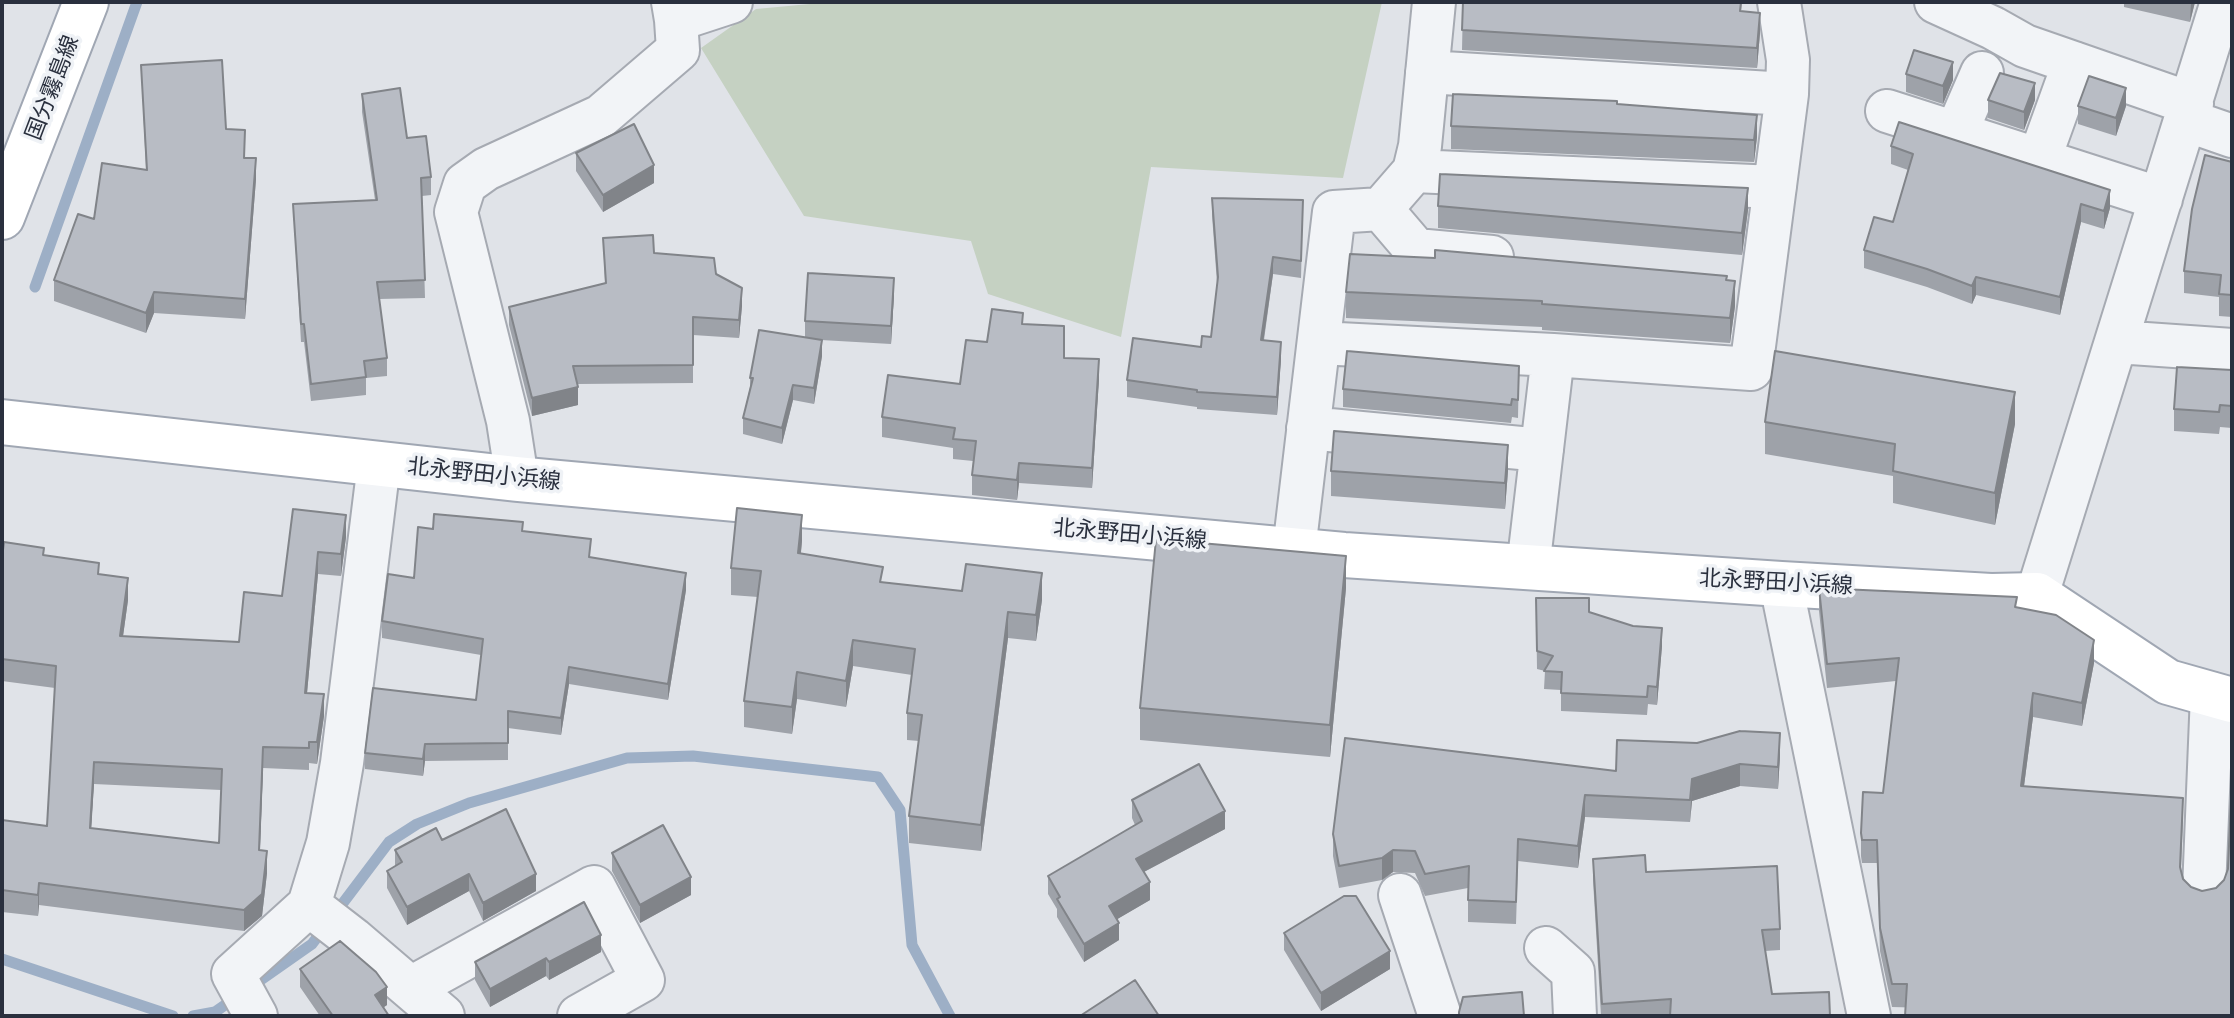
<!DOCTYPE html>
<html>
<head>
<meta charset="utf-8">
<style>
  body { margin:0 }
  #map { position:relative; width:2234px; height:1018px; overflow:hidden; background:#e0e3e8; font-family:"Fira Sans Condensed",sans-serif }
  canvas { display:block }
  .frame { position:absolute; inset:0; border:4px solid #2a303e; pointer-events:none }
</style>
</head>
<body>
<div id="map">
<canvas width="2234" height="1018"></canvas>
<div class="frame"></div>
</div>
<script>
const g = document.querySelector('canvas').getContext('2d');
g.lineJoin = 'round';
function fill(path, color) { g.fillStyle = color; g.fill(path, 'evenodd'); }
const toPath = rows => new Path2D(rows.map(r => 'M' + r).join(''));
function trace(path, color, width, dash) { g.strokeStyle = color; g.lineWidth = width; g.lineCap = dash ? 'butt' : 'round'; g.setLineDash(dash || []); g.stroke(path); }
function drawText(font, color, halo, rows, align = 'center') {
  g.font = font + ' "Fira Sans Condensed","Noto Sans JP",sans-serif'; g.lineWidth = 7; g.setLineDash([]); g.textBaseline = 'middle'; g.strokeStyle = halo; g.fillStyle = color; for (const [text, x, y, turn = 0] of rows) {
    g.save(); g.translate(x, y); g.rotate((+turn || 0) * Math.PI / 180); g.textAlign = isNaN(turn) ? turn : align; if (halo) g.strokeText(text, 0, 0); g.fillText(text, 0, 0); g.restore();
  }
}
fill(toPath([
  [831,2,1382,2,1343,178,1151,167,1121,337,988,294,971,241,804,216,701,48,756,9]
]), '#c5d1c2');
trace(toPath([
  [35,287,137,2],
  [2,959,173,1016],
  [193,1016,215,1012,312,944,389,842,417,824,469,803,627,758,693,756,878,777,900,810,912,945,950,1016]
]), '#9dafc6', 11);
const minor = toPath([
  [673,2,676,20,731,2],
  [1779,2,1788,60,1787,94],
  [1936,2,1993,28,2025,46,2192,104],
  [1427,72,1787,94,1751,369,1553,355,1528,568],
  [1887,111,2161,199],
  [2186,120,2232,136],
  [1956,133,1982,73],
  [2039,160,2074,63],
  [1414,171,1775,187],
  [1381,209,1416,250,1492,257],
  [2117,342,2232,350],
  [1319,343,1553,355],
  [1308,428,1542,450],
  [517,479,508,421,456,212,465,184,486,169,601,116,678,50,676,20],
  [1294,550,1334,212,1381,209,1414,171,1420,146,1434,2],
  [1781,584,1869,1016],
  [2037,595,2222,2],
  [2204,890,2212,694],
  [1400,895,1440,1016],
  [309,905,353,939,443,1016],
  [1546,948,1573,972,1575,1016],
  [411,988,594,887,643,980,579,1016],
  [256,1016,233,974,309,905,328,843,342,763,379,464]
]);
const major = toPath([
  [2,217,86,2],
  [2,422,517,479,1344,555,1781,584,1991,596,2037,595,2168,682,2232,700]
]);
trace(minor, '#a6aab2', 46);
trace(major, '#a0a7b3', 48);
trace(minor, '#f2f4f7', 42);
trace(major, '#fff', 44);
fill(toPath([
  [1463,2,1742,2,1741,12,1760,33,1757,68,1462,50],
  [2124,2,2195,2,2190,22,2124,7],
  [141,65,226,129,244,158,256,179,245,319,154,313,146,333,54,301,54,280,94,219,146,170],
  [1906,74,1953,80,1943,104,1906,92],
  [362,94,407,138,431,177,431,195,422,196,425,298,379,299,387,358,387,376,366,378,366,395,311,401,304,342,301,342,293,204,375,200,362,112],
  [1988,100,2035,100,2024,130,1988,118],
  [1617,104,1757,137,1754,162,1451,149,1451,126],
  [2078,106,2126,106,2116,136,2078,124],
  [1891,146,2110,208,2104,229,2081,222,2060,315,1976,295,1972,304,1927,287,1864,268,1864,250,1893,222,1908,170,1891,164],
  [576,153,654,183,603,212,576,171],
  [2232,162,2232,317,2219,316,2219,297,2184,293,2184,271],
  [1212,198,1303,200,1301,278,1273,274,1264,340,1281,359,1277,415,1197,409,1197,407,1127,397,1127,380,1201,347,1211,337,1217,283,1212,215],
  [1438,206,1748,210,1742,255,1438,228],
  [603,238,654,253,716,274,742,306,739,338,693,335,693,383,578,384,578,405,532,416,509,325,509,307,605,283],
  [1727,280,1735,306,1730,343,1542,330,1542,327,1346,318,1346,292],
  [894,295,891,344,821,340,822,356,814,404,793,400,782,444,743,434,743,418,750,387,750,378,805,337,805,321],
  [1023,324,1064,358,1099,379,1092,488,1019,483,1017,500,972,495,972,475,973,461,953,459,953,448,882,437,882,417,960,384,987,342],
  [1519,366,1518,418,1512,417,1511,423,1343,407,1343,389],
  [2232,370,2232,428,2220,427,2219,434,2174,431,2174,409],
  [1765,422,2015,424,1995,525,1893,503,1893,476,1765,454],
  [1331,471,1508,471,1505,509,1331,496],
  [293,509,346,537,341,576,318,574,307,693,324,716,317,764,309,763,309,770,263,768,260,850,267,873,262,916,244,931,39,905,38,916,2,912,2,820,47,826,55,688,2,681,2,558,44,555,99,574,128,600,123,636,239,642,282,596],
  [94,784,221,790,219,843,91,828],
  [433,529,523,531,591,557,686,590,668,700,569,684,561,735,508,728,508,760,425,761,423,776,365,769,365,753,476,700,481,655,382,638,382,621,414,578],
  [802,541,801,553,883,582,1042,600,1036,641,1008,638,981,851,909,843,909,816,919,741,907,740,907,713,912,675,853,666,846,707,797,699,792,734,744,727,744,701,758,597,731,595,731,568],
  [1346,588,1330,757,1140,740,1140,708],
  [1819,588,2017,607,2094,663,2082,726,2033,717,2024,786,2183,821,2181,870,2232,1016,1892,1007,1880,951,1877,863,1862,863,1861,856,1861,833,1883,793,1896,681,1827,688,1819,611],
  [1536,598,1589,612,1662,646,1657,705,1648,704,1647,715,1561,711,1561,690,1544,689,1545,671,1537,669],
  [1780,755,1778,789,1740,786,1692,801,1690,822,1585,817,1578,868,1518,861,1516,924,1468,922,1468,888,1425,896,1415,873,1393,872,1382,880,1339,888,1333,856,1333,834,1616,771],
  [1132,800,1225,829,1144,872,1150,900,1117,919,1119,940,1084,962,1057,917,1057,909,1048,894,1048,876,1135,825,1132,818],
  [442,840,536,891,483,921,469,891,407,925,387,888,387,871,395,866,395,850],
  [612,853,691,895,640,923,612,871],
  [1593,859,1646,872,1780,929,1780,950,1765,951,1772,994,1830,1016,1601,1016,1593,880],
  [1284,933,1390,969,1321,1011,1284,950],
  [601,952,549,980,546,976,490,1007,475,980,475,962],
  [300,969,387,1005,384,1007,389,1016,320,1016,300,987]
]), '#9ea2a9');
fill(toPath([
  [2191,2,2195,2,2190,22],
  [1760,13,1760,33,1757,68,1757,48],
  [1953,62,1953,80,1943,104,1943,86],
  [2035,83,2035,100,2024,130,2024,112],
  [2126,88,2126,106,2116,136,2116,118],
  [1757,115,1757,137,1754,162,1754,140],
  [256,158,256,179,245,319,245,299],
  [654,165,654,183,603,212,603,195],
  [1748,188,1748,210,1742,255,1742,233],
  [2110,190,2110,208,2104,229,2104,211],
  [2081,204,2081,222,2060,315,2060,297],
  [1273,257,1273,274,1261,357,1261,340],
  [1976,277,1976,295,1972,304,1972,286],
  [894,278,894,295,891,344,891,326],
  [1735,281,1735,306,1730,343,1730,318],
  [742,288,742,306,739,338,739,320],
  [154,292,154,313,146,333,146,313],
  [822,340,822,356,814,404,814,388],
  [1281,342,1281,359,1277,415,1277,397],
  [1099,359,1099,379,1092,488,1092,468],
  [793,385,793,400,782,444,782,428],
  [578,387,578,405,532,416,532,398],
  [2015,392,2015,424,1995,525,1995,493],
  [1508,445,1508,471,1505,509,1505,483],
  [1019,463,1019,483,1017,500,1017,480],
  [346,515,346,537,341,576,341,554],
  [802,515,802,541,798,579,798,553],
  [318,552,318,574,305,715,305,693],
  [1346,556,1346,588,1330,757,1330,725],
  [686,573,686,590,668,700,668,684],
  [1042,573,1042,600,1036,641,1036,615],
  [128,578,128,600,120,658,120,636],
  [1008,612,1008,638,981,851,981,825],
  [1662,628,1662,646,1657,705,1657,687],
  [853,640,853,666,846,707,846,681],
  [2094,640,2094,663,2082,726,2082,703],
  [569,667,569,684,561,735,561,718],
  [797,672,797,699,792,734,792,707],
  [2033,693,2033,717,2021,809,2021,786],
  [324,694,324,716,317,764,317,742],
  [1780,733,1780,755,1778,789,1778,767],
  [425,744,425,761,423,776,423,759],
  [263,747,263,768,259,872,259,850],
  [94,762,94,784,90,849,90,828],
  [1740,764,1740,786,1692,801,1690,822,1692,779],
  [1585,795,1585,817,1578,868,1578,846],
  [1225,811,1225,829,1136,876,1136,859],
  [1393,850,1393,872,1382,880,1382,858],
  [267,851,267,873,262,916,244,931,244,910],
  [469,874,469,891,407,925,407,907],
  [536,874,536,891,483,921,483,903],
  [691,877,691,895,640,923,640,905],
  [1150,882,1150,900,1109,924,1109,906],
  [39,883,39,905,38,916,38,895],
  [1119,923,1119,940,1084,962,1084,944],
  [601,935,601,952,549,980,549,962],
  [1390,951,1390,969,1321,1011,1321,993],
  [546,958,546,976,490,1007,490,989],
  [387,987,387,1005,375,1013,375,995]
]), '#818489');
const building = toPath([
  [1463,2,1741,2,1740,11,1760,13,1757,48,1462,30,1463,2],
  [1914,50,1953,62,1943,86,1906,74,1914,50],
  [222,60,226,129,245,130,244,158,256,158,245,299,154,292,146,313,54,280,78,214,94,219,102,163,147,170,141,65,222,60],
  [2000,73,2035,83,2024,112,1988,100,2000,73],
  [2089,76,2126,88,2116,118,2078,106,2089,76],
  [400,88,407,138,426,136,431,177,421,178,425,280,377,282,387,358,364,361,366,377,311,384,304,324,301,324,293,204,377,200,362,94,400,88],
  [1453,94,1617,101,1617,104,1757,115,1754,140,1451,126,1453,94],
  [1899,122,2110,190,2104,211,2081,204,2060,297,1976,277,1972,286,1927,269,1864,250,1874,217,1893,222,1913,154,1891,146,1899,122],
  [634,124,654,165,603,195,576,153,634,124],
  [2205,155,2232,162,2232,295,2219,294,2221,275,2184,271,2192,209,2205,155],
  [1440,174,1748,188,1742,233,1438,206,1440,174],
  [1212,198,1303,200,1301,261,1273,257,1261,340,1281,342,1277,397,1197,392,1197,390,1127,380,1133,338,1201,347,1202,336,1211,337,1218,277,1212,198],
  [653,235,654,253,714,258,716,274,742,288,739,320,693,317,693,365,573,366,578,387,532,398,509,307,606,283,603,238,653,235],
  [1435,250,1727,276,1726,280,1735,281,1730,318,1542,304,1542,301,1346,292,1350,254,1435,258,1435,250],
  [808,273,894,278,891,326,805,321,808,273],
  [992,309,1023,313,1022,324,1064,326,1064,358,1099,359,1092,468,1019,463,1017,480,972,475,976,441,953,439,955,428,882,417,888,375,960,384,966,340,987,342,992,309],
  [759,330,822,340,814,388,793,385,782,428,743,418,753,378,750,378,759,330],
  [1347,351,1519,366,1518,400,1512,399,1511,405,1343,389,1347,351],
  [1775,351,2015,392,1995,493,1893,471,1895,444,1765,422,1775,351],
  [2177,367,2232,370,2232,406,2220,405,2219,412,2174,409,2177,367],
  [1334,431,1508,445,1505,483,1331,471,1334,431],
  [737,508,802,515,798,553,883,567,880,582,962,591,966,564,1042,573,1036,615,1008,612,981,825,909,816,922,715,907,713,915,649,853,640,846,681,797,672,792,707,744,701,761,571,731,568,737,508],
  [293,509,346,515,341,554,318,552,305,693,324,694,317,742,309,742,309,748,263,747,259,850,267,851,262,894,244,910,39,883,38,895,2,890,2,820,47,826,56,666,2,659,2,558,4,542,44,548,43,555,99,563,98,574,128,578,120,636,239,642,244,592,282,596,293,509],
  [94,762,222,769,219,843,90,828,94,762],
  [434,514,523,522,522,531,591,539,589,557,686,573,668,684,569,667,561,718,508,711,508,743,425,744,423,759,365,753,373,688,476,700,483,639,382,621,388,574,414,578,418,527,433,529,434,514],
  [1156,539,1346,556,1330,725,1140,708,1156,539],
  [1819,588,2017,597,2015,607,2056,615,2094,640,2082,703,2033,693,2021,786,2183,798,2180,867,2183,879,2191,887,2202,891,2216,888,2224,880,2228,869,2231,801,2232,801,2232,1016,1905,1016,1907,984,1892,984,1880,928,1877,840,1862,840,1861,833,1863,792,1883,793,1899,658,1827,664,1819,588],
  [1536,598,1589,598,1589,612,1633,626,1662,628,1657,687,1648,686,1647,697,1561,693,1562,672,1544,671,1553,656,1537,651,1536,598],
  [1740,731,1780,733,1778,767,1740,764,1692,779,1690,800,1585,795,1578,846,1518,839,1516,902,1468,900,1469,866,1425,874,1415,851,1393,850,1382,858,1339,866,1333,834,1345,738,1616,771,1617,740,1697,743,1740,731],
  [1199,764,1225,811,1136,859,1150,882,1109,906,1119,923,1084,944,1057,899,1060,897,1048,876,1142,821,1132,800,1199,764],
  [506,809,536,874,483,903,469,874,407,907,387,871,402,862,395,850,436,828,442,840,506,809],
  [663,825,691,877,640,905,612,853,663,825],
  [1645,855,1646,872,1777,866,1780,929,1762,930,1772,994,1829,992,1830,1016,1670,1016,1671,999,1602,1004,1593,859,1645,855],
  [1344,896,1356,896,1390,951,1321,993,1284,933,1344,896],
  [584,902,601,935,549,962,546,958,490,989,475,962,584,902],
  [340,941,376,972,387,987,375,995,389,1016,333,1016,300,969,340,941],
  [1135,980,1159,1016,1080,1016,1135,980],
  [1522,992,1524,1016,1459,1016,1459,1012,1463,997,1522,992]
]);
fill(building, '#b8bcc4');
trace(building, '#818489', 2);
drawText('22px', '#2a303e', '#eff2f6', [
  ["国分霧島線",53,88,-69],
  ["北永野田小浜線",484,475,6],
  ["北永野田小浜線",1130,535,5],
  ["北永野田小浜線",1776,583,3]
]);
</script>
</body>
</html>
